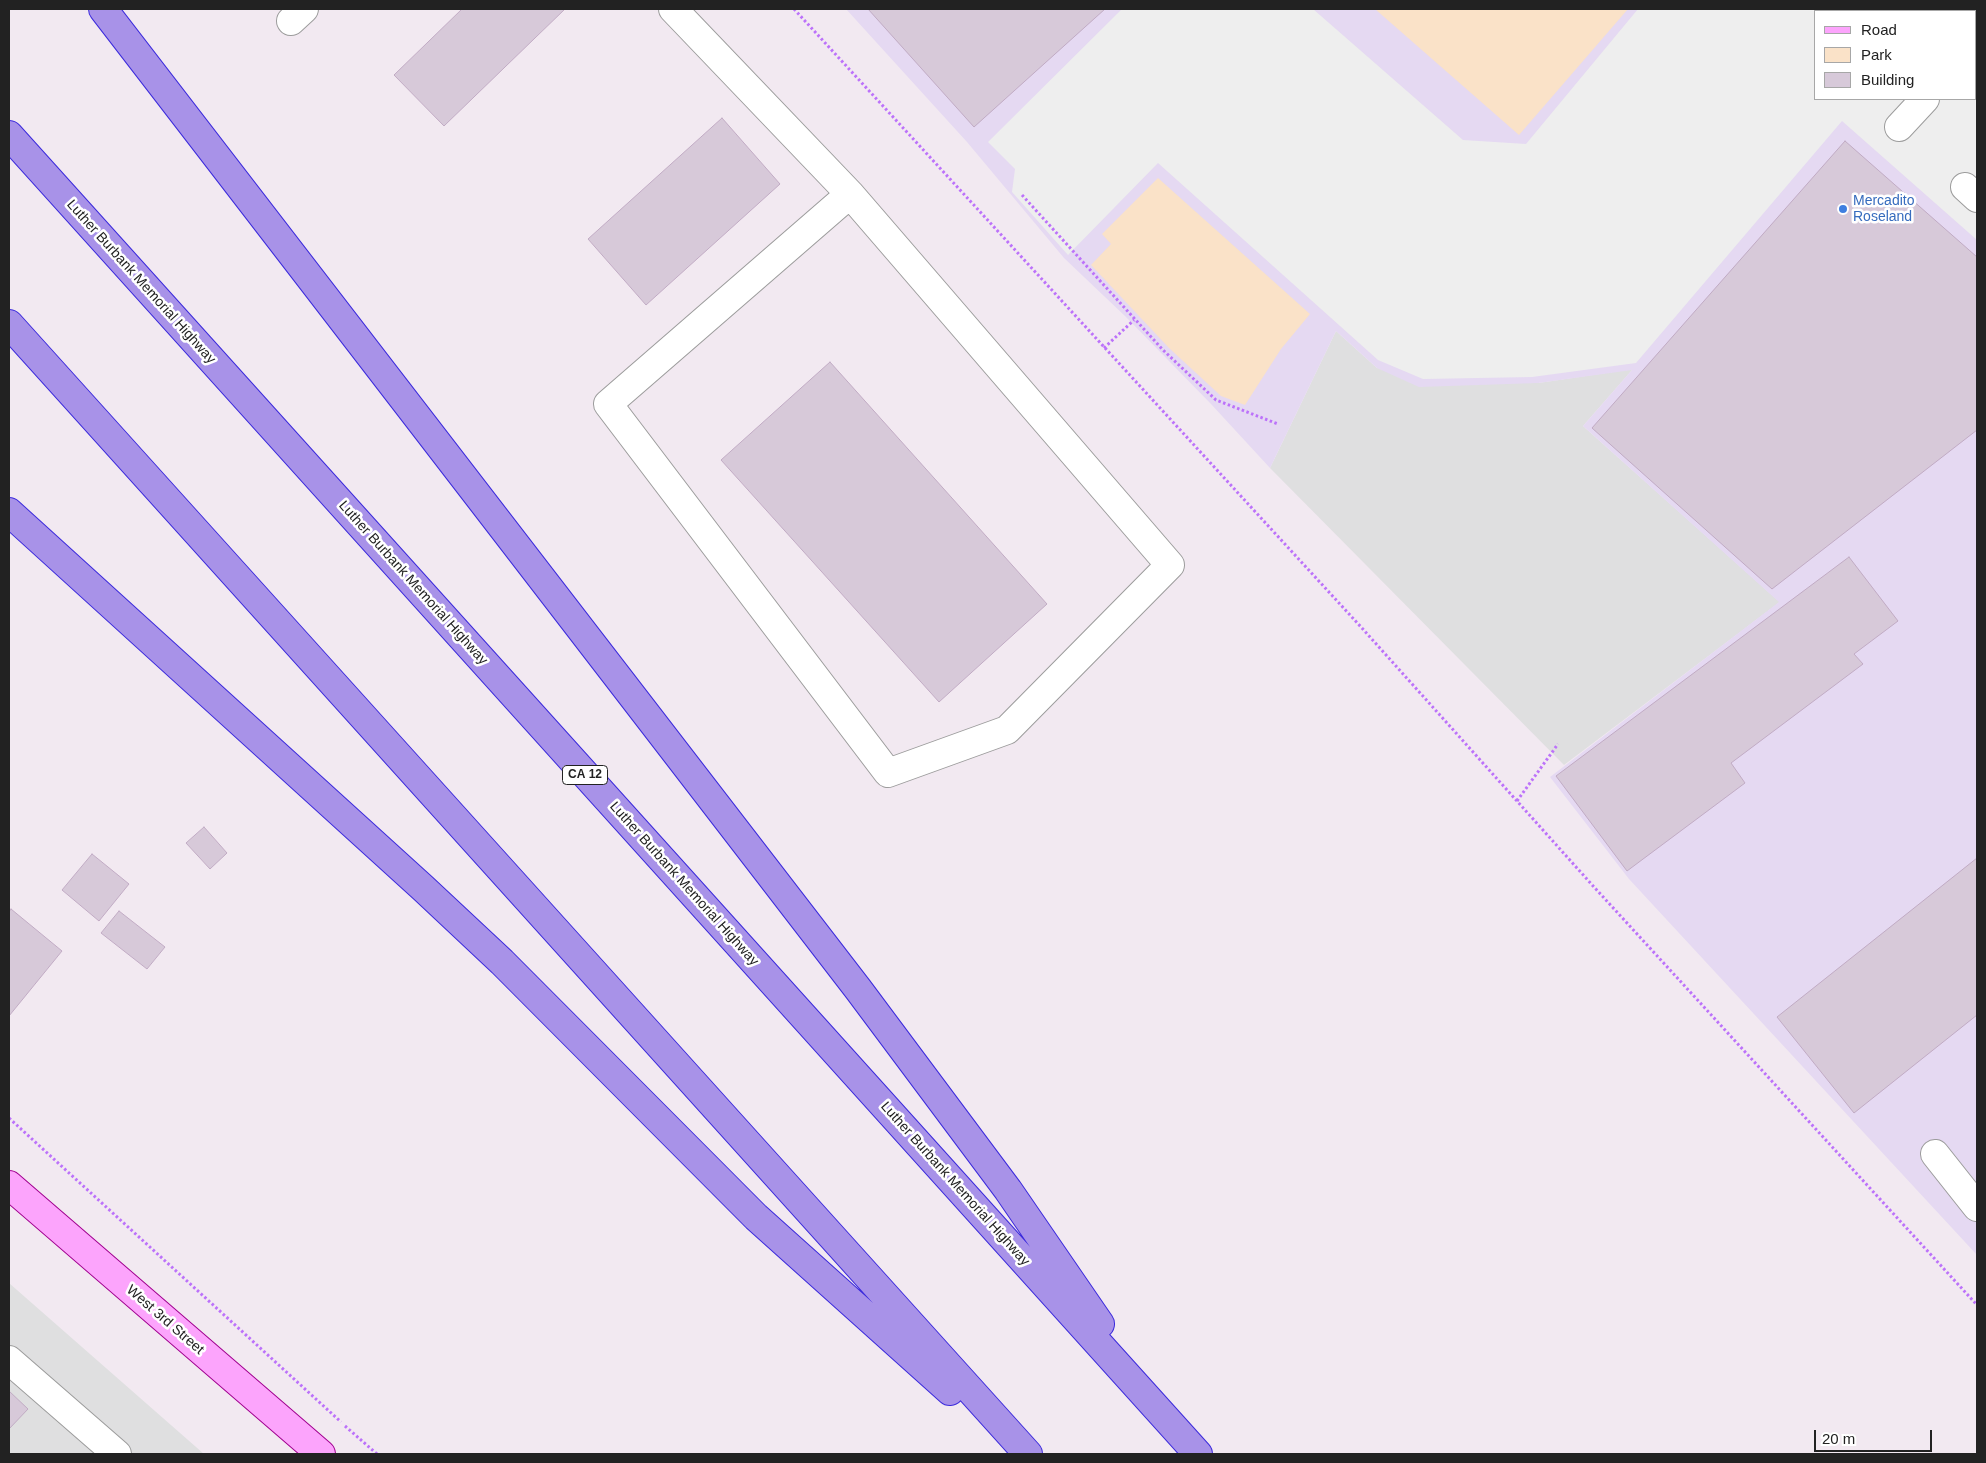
<!DOCTYPE html>
<html>
<head>
<meta charset="utf-8">
<style>
  body { margin:0 }
  #map { position:relative; width:1986px; height:1463px; overflow:hidden; background:#f2e9f1; font-family:Helvetica,sans-serif }
  canvas { display:block }
  .frame { position:absolute; inset:0; border:10px solid #222; pointer-events:none }
  .legend { position:absolute; left:1814px; top:10px; width:162px; height:90px; box-sizing:border-box; background:#fff; border:1px solid #a7a7a7; margin:0; padding:6px 9px; list-style:none; font-size:15px; color:#222 }
  .legend li { display:flex; align-items:center; gap:10px; height:25px }
  .legend b { width:25px; border:1px solid #a7a7a7 }
  .scale { position:absolute; left:1814px; top:1430px; width:118px; height:22px; box-sizing:border-box; border:2px solid #222; border-top:0; padding-left:6px; font-size:15px; line-height:18px; white-space:nowrap; color:#222; -webkit-text-stroke:4px #fff; paint-order:stroke }
</style>
</head>
<body>
<div id="map">
<canvas width="1986" height="1463"></canvas>
<div class="frame"></div>
<ul class="legend">
<li><b style="height:6px;background:#fca4fc"></b>Road</li>
<li><b style="height:14px;background:#fae2c8"></b>Park</li>
<li><b style="height:14px;background:#d7c9d9"></b>Building</li>
</ul>
<div class="scale">20 m</div>
</div>
<script>
const g = document.querySelector('canvas').getContext('2d');
g.lineJoin = 'round';
function fill(path, color) { g.fillStyle = color; g.fill(path, 'evenodd'); }
const toPath = rows => new Path2D(rows.map(r => 'M' + r).join(''));
function trace(path, color, width, dash) { g.strokeStyle = color; g.lineWidth = width; g.lineCap = dash ? 'butt' : 'round'; g.setLineDash(dash || []); g.stroke(path); }
function drawText(font, color, halo, rows, align = 'center') {
  g.font = font + ' Helvetica,sans-serif'; g.lineWidth = 5; g.setLineDash([]); g.textBaseline = 'middle'; g.strokeStyle = halo; g.fillStyle = color; for (const [text, x, y, turn = 0] of rows) {
    g.save(); g.translate(x, y); g.rotate((+turn || 0) * Math.PI / 180); g.textAlign = isNaN(turn) ? turn : align; if (halo) g.strokeText(text, 0, 0); g.fillText(text, 0, 0); g.restore();
  }
}
fill(toPath([
  [1336,331,1377,368,1538,383,1633,369,1583,426,1780,602,1564,765,1270,468],
  [9,1283,204,1454,9,1454]
]), '#dfdfe0');
fill(toPath([
  [846,9,1977,9,1977,1255,1629,879,1550,777,1779,602,1583,426,1632,370,1538,383,1419,387,1377,368,1336,331,1270,468,1211,404,1125,316,1064,258,967,142],
  [1815,11,1975,11,1975,99,1815,99]
]), '#e5d9f2');
fill(toPath([
  [1375,9,1628,9,1519,135],
  [1158,178,1310,314,1281,349,1245,405,1221,396,1169,348,1091,265,1111,244,1102,234]
]), '#fae2c8');
fill(toPath([
  [1122,9,1313,9,1463,140,1526,144,1638,9,1977,9,1977,240,1842,121,1636,363,1532,377,1423,379,1378,360,1158,163,1068,255,1012,192,1015,169,988,142],
  [1815,11,1975,11,1975,99,1815,99]
]), '#eee');
const building = toPath([
  [462,9,565,9,444,126,394,75,462,9],
  [868,9,1105,9,974,127,868,9],
  [722,118,780,184,646,305,588,239,722,118],
  [1845,141,1977,257,1977,430,1772,589,1592,428,1845,141],
  [830,362,1047,604,939,702,721,460,830,362],
  [1849,557,1898,621,1854,654,1863,664,1731,763,1745,783,1627,871,1556,776,1849,557],
  [204,827,227,853,210,869,186,843,204,827],
  [92,854,129,884,99,921,62,890,92,854],
  [1977,858,1977,1015,1854,1113,1777,1017,1977,858],
  [11,909,62,951,9,1016,9,912,11,909],
  [119,911,165,947,147,969,101,933,119,911],
  [9,1391,28,1409,9,1429,9,1391]
]);
fill(building, '#d7c9d9');
trace(building, '#c1abc4', 1);
const minor = toPath([
  [673,9,850,194,1170,565,1007,730,888,773,608,404,850,194],
  [291,21,304,9],
  [1975,44,1977,42],
  [1899,127,1925,99],
  [1965,187,1977,198],
  [1935,1154,1977,1207],
  [9,1360,117,1454]
]);
const major = toPath([
  [9,1185,321,1454]
]);
const highway = toPath([
  [103,9,858,989,1008,1190,1100,1324],
  [9,135,1198,1454],
  [9,324,1028,1454],
  [9,512,423,888,502,962,756,1217,950,1391]
]);
trace(minor, '#9c9c9c', 30);
trace(major, '#a0008f', 30);
trace(highway, '#3b2adc', 30);
trace(toPath([
  [794,9,1361,627,1594,887,1977,1305],
  [1022,195,1163,350,1216,400,1278,424],
  [1104,348,1134,320],
  [1517,801,1558,744],
  [9,1118,341,1422],
  [345,1426,377,1454]
]), '#bc72fa', 3, [2.5, 2.5]);
trace(minor, '#fff', 28);
trace(major, '#fca4fc', 28);
trace(highway, '#a892e8', 28);
for (const [x, y, r, color] of [
  [1843,209,5,"#3f7fe0"]
]) { const dot = new Path2D(); dot.arc(x, y, r, 0, 2 * Math.PI); g.fillStyle = color; g.fill(dot); trace(dot, '#fff', 2); }
for (const [x, y, w] of [
  [585,775,45]
]) { const box = new Path2D(); box.roundRect(x - w / 2, y - 9.5, w, 19, 4); g.fillStyle = '#fff'; g.fill(box); trace(box, '#222', 1); }
drawText('bold 12px', '#222', null, [
  ["CA 12",585,775]
]);
drawText('14px', '#366cbe', '#fff', [
  ["Mercadito",1853,201],
  ["Roseland",1853,217]
], 'left');
drawText('14px', '#222', '#fff', [
  ["Luther Burbank Memorial Highway",141,282,48],
  ["Luther Burbank Memorial Highway",413,583,48],
  ["Luther Burbank Memorial Highway",684,884,48],
  ["Luther Burbank Memorial Highway",955,1184,48],
  ["West 3rd Street",165,1320,41]
]);
</script>
</body>
</html>
